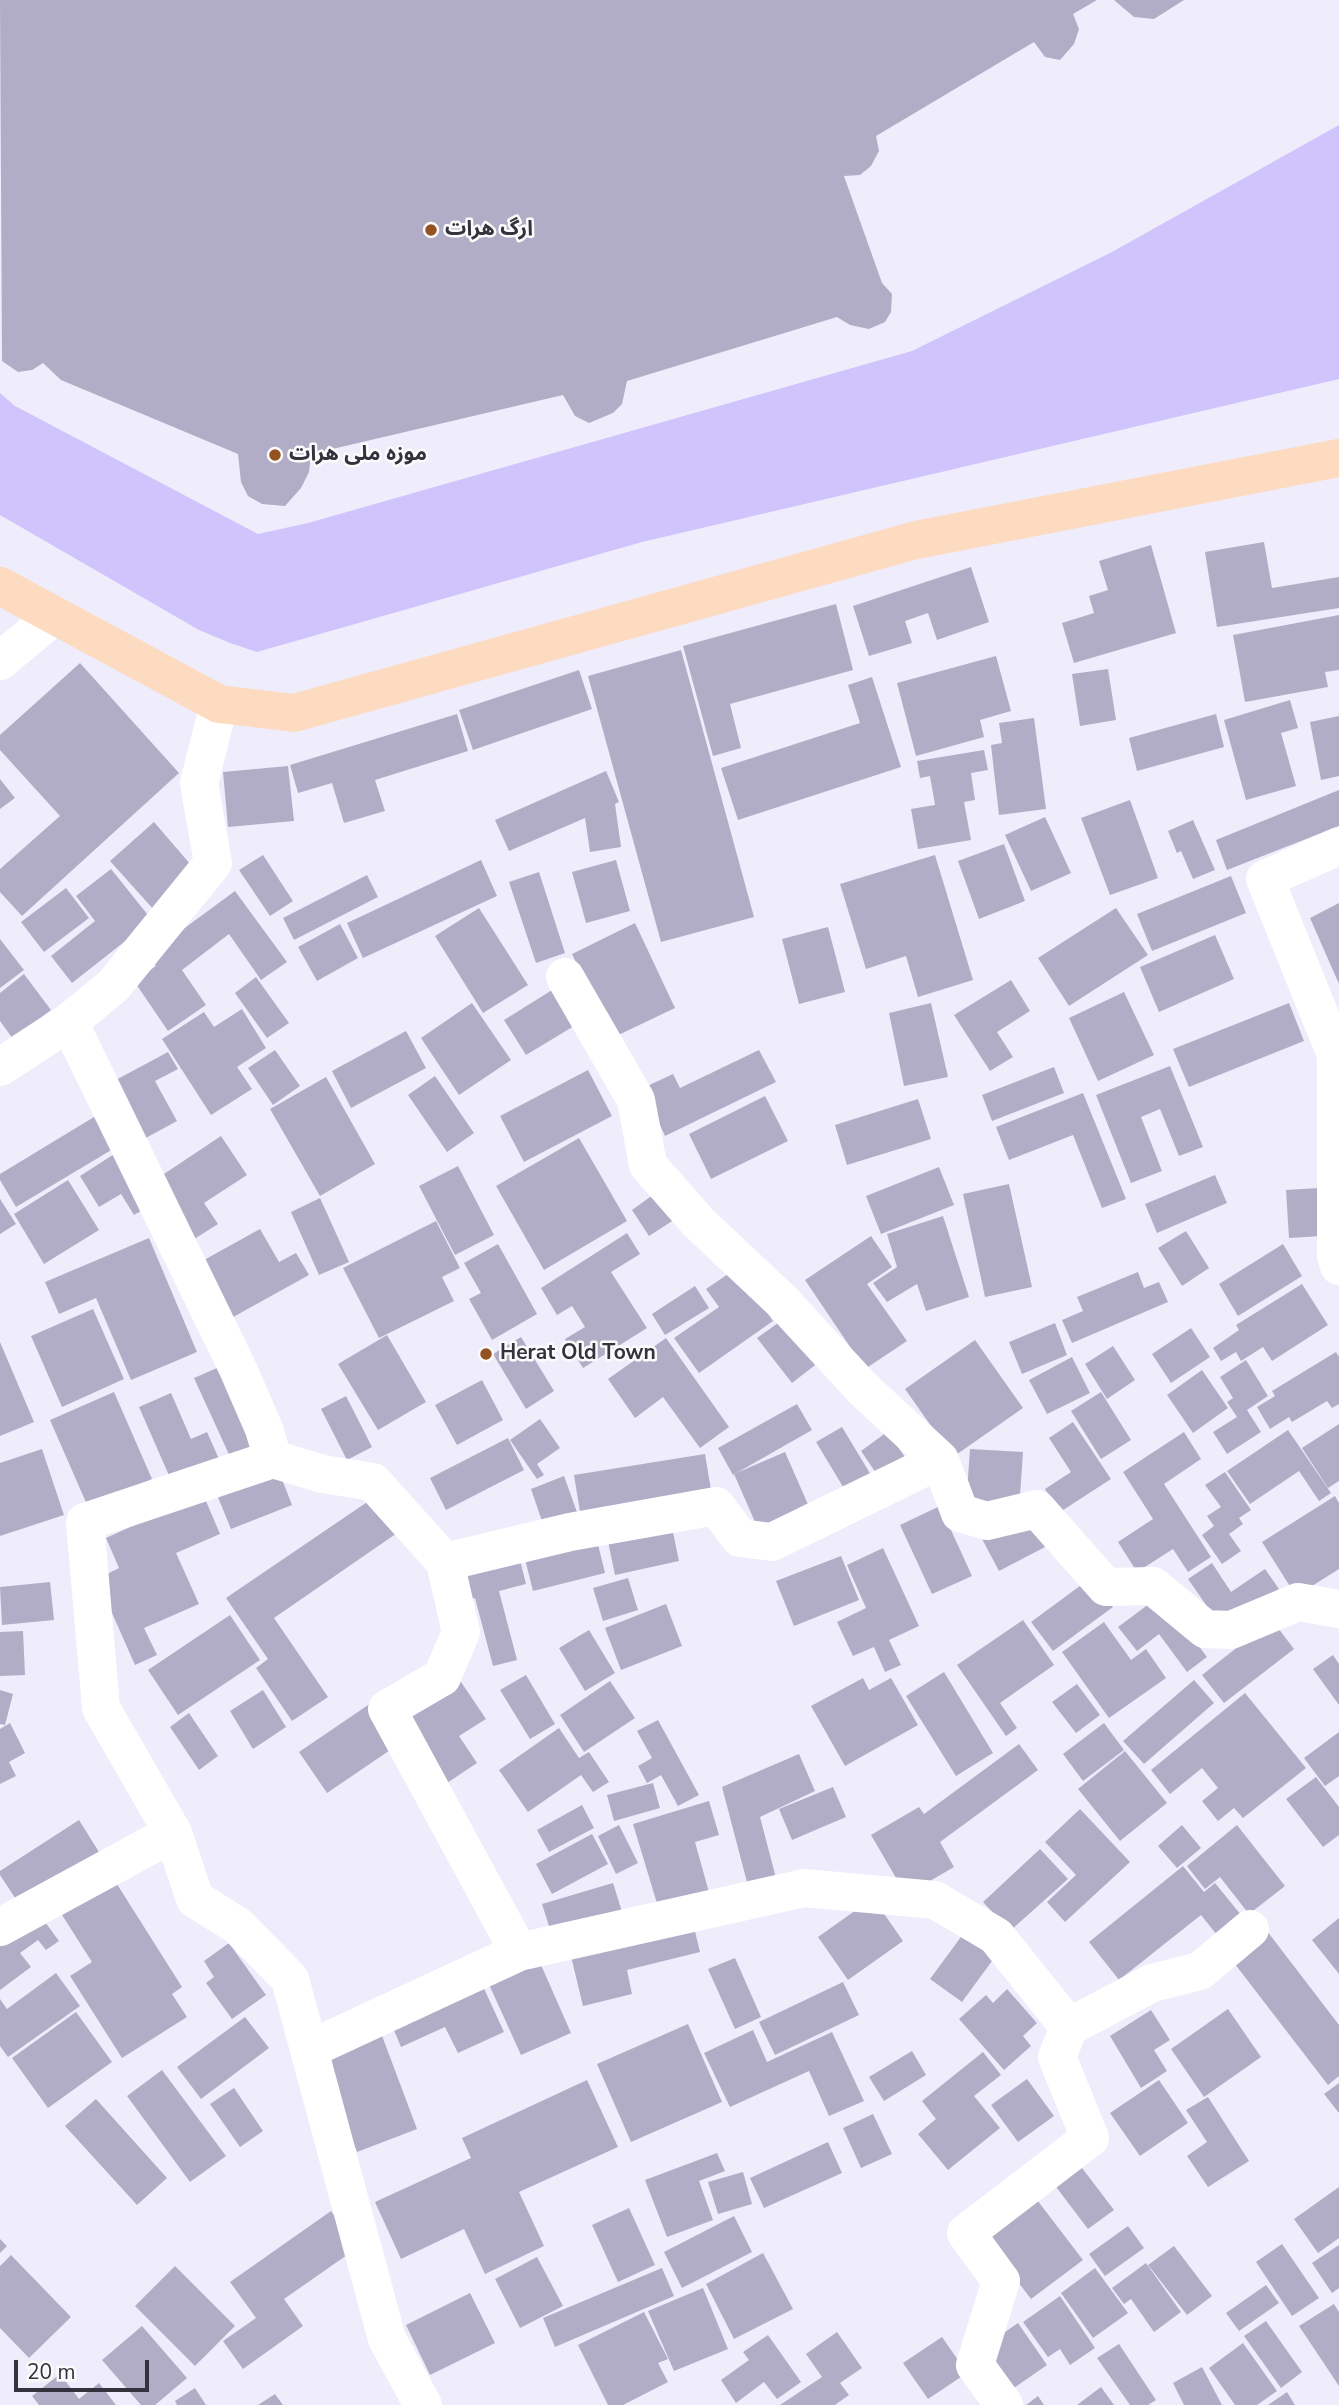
<!DOCTYPE html>
<html>
<head>
<meta charset="utf-8">
<style>
  body { margin:0 }
  #map { position:relative; width:1339px; height:2405px; overflow:hidden; background:#efecfc; font-family:"Nunito Sans",sans-serif }
  canvas { display:block }
  .scale { position:absolute; left:14px; top:2360px; width:135px; height:32px; box-sizing:border-box; border:4px solid #34323c; border-top:0; padding-left:9px; font-size:21px; line-height:24px; white-space:nowrap; color:#34323c; -webkit-text-stroke:5px #fbfbfb; paint-order:stroke }
</style>
</head>
<body>
<div id="map">
<canvas width="1339" height="2405"></canvas>
<div class="scale">20 m</div>
</div>
<script>
const g = document.querySelector('canvas').getContext('2d');
g.lineJoin = 'round';
function fill(path, color) { g.fillStyle = color; g.fill(path, 'evenodd'); }
const toPath = rows => new Path2D(rows.map(r => 'M' + r).join(''));
function trace(path, color, width, dash) { g.strokeStyle = color; g.lineWidth = width; g.lineCap = dash ? 'butt' : 'round'; g.setLineDash(dash || []); g.stroke(path); }
function drawText(font, color, halo, rows, align = 'center') {
  g.font = font + ' "Nunito Sans","Noto Sans Arabic",sans-serif'; g.lineWidth = 5; g.setLineDash([]); g.textBaseline = 'middle'; g.strokeStyle = halo; g.fillStyle = color; for (const [text, x, y, turn = 0] of rows) {
    g.save(); g.translate(x, y); g.rotate((+turn || 0) * Math.PI / 180); g.textAlign = isNaN(turn) ? turn : align; if (halo) g.strokeText(text, 0, 0); g.fillText(text, 0, 0); g.restore();
  }
}
fill(toPath([
  [1339,125,1339,379,642,542,257,652,230,643,199,630,0,515,0,393,15,406,258,534,308,523,912,351,1112,252]
]), '#d0c4fc');
fill(toPath([
  [0,0,1097,0,1073,14,1079,29,1074,44,1060,60,1045,57,1034,42,876,136,879,151,871,166,860,175,844,176,882,283,892,294,891,312,885,322,869,329,850,325,837,317,627,381,622,404,613,413,589,423,575,416,563,395,311,454,309,472,301,488,285,506,262,504,248,496,241,482,238,454,61,380,43,363,32,370,18,372,2,361],
  [1114,0,1184,0,1154,19,1134,17],
  [1264,542,1272,588,1339,577,1339,608,1217,627,1205,552],
  [1151,545,1176,633,1074,663,1062,623,1094,613,1089,596,1108,590,1099,561],
  [971,567,989,622,937,640,928,613,905,621,912,643,869,656,853,606],
  [836,604,853,670,730,704,741,748,713,756,683,646],
  [1339,615,1339,670,1325,672,1328,687,1245,702,1233,635],
  [681,650,754,917,661,942,588,676],
  [996,656,1011,711,980,720,984,737,916,756,897,683],
  [80,663,179,773,22,916,0,892,0,869,60,816,0,750,0,735],
  [1108,669,1116,720,1080,726,1072,674],
  [579,670,592,709,473,750,459,710],
  [872,677,901,767,738,820,721,768,860,723,848,685],
  [1290,700,1298,728,1281,733,1296,786,1246,800,1224,720],
  [457,714,468,751,375,780,385,811,344,823,332,783,298,793,290,765],
  [1216,714,1224,747,1137,771,1129,738],
  [1339,716,1339,776,1321,780,1310,722],
  [1034,718,1046,809,999,815,991,745,1002,743,999,723],
  [984,750,988,770,971,773,975,800,964,802,971,840,918,849,911,809,935,805,930,776,920,778,917,761],
  [288,766,294,821,228,827,223,772],
  [606,771,619,802,615,804,621,847,590,852,585,818,509,851,495,820],
  [0,779,15,798,0,809],
  [1339,790,1339,826,1227,870,1216,840],
  [1130,800,1158,878,1110,895,1081,818],
  [1045,817,1071,873,1031,891,1005,835],
  [1193,820,1215,870,1193,879,1181,851,1177,853,1168,831],
  [154,822,197,872,154,910,110,861],
  [1004,844,1025,901,979,919,958,861],
  [263,855,293,901,270,916,239,870],
  [935,855,973,980,918,997,906,956,866,969,840,884],
  [481,860,497,896,363,958,347,923],
  [616,860,630,911,586,923,572,872],
  [111,869,152,920,72,983,51,956,95,921,76,896],
  [539,872,565,953,536,963,509,882],
  [367,875,378,897,294,940,283,918],
  [1231,876,1246,913,1152,951,1137,914],
  [66,888,89,918,44,952,21,922],
  [235,891,287,962,261,980,229,934,182,970,206,1005,168,1031,134,981,156,966,148,955],
  [1339,903,1339,984,1310,918],
  [479,908,528,985,483,1013,435,936],
  [1116,908,1148,955,1069,1006,1038,958],
  [635,923,675,1008,612,1038,572,954],
  [340,924,358,958,317,981,298,947],
  [828,927,845,992,799,1004,782,939],
  [1215,935,1234,979,1159,1012,1140,967],
  [0,939,24,970,0,988],
  [24,974,51,1010,13,1039,0,1021,0,993],
  [256,977,289,1023,267,1038,235,993],
  [1011,980,1030,1011,997,1032,1013,1057,990,1071,954,1015],
  [557,987,579,1023,526,1055,504,1020],
  [1124,992,1154,1055,1098,1081,1069,1018],
  [472,1003,511,1060,459,1095,421,1038],
  [931,1003,948,1077,904,1086,889,1013],
  [1289,1003,1304,1041,1189,1087,1173,1049],
  [242,1009,266,1048,237,1067,252,1089,211,1115,162,1039,204,1012,214,1027],
  [406,1031,426,1068,351,1108,332,1071],
  [275,1050,300,1086,273,1105,248,1068],
  [759,1050,776,1082,665,1136,643,1088,673,1074,680,1088],
  [168,1052,178,1069,155,1081,177,1121,142,1140,112,1082],
  [1170,1066,1203,1147,1179,1156,1160,1109,1141,1117,1162,1171,1131,1183,1096,1095],
  [1054,1067,1064,1093,992,1121,982,1095],
  [588,1070,612,1116,524,1162,500,1116],
  [435,1076,474,1133,447,1152,408,1095],
  [326,1077,375,1164,320,1196,270,1109],
  [1083,1093,1126,1199,1102,1208,1073,1135,1009,1160,996,1127],
  [765,1096,788,1141,711,1179,689,1134],
  [918,1099,931,1139,847,1165,835,1125],
  [99,1114,118,1146,16,1207,0,1180,0,1174],
  [221,1136,247,1175,204,1203,218,1224,191,1241,152,1182],
  [579,1138,627,1221,544,1270,496,1186],
  [119,1151,153,1204,134,1215,121,1194,99,1207,80,1176],
  [458,1166,494,1235,455,1255,419,1186],
  [939,1167,954,1205,881,1234,866,1196],
  [1215,1175,1227,1203,1157,1233,1145,1204],
  [68,1180,99,1230,44,1264,14,1214],
  [1009,1184,1032,1287,985,1297,963,1194],
  [1319,1188,1322,1236,1289,1238,1286,1190],
  [661,1189,680,1216,649,1236,632,1210],
  [320,1198,349,1262,319,1275,291,1212],
  [0,1199,16,1224,0,1234],
  [943,1216,969,1297,926,1311,917,1284,887,1302,873,1283,897,1267,887,1234],
  [436,1221,460,1268,442,1277,454,1301,379,1338,343,1268],
  [260,1229,279,1262,296,1253,309,1275,226,1321,195,1265],
  [1186,1231,1209,1268,1182,1286,1158,1248],
  [627,1233,640,1254,611,1272,647,1328,583,1368,565,1339,585,1327,572,1306,557,1315,541,1288],
  [871,1236,892,1267,867,1284,907,1341,865,1369,805,1280],
  [149,1238,197,1352,131,1380,96,1298,59,1314,45,1282],
  [498,1244,537,1314,492,1340,469,1299,481,1293,464,1263],
  [1283,1244,1302,1276,1238,1316,1219,1284],
  [737,1268,773,1321,699,1373,674,1338,719,1307,706,1289],
  [1138,1272,1144,1288,1159,1282,1168,1302,1072,1343,1062,1320,1083,1311,1077,1297],
  [1302,1284,1328,1325,1272,1361,1263,1347,1241,1361,1236,1352,1221,1361,1213,1348,1239,1330,1236,1325],
  [695,1286,709,1308,665,1335,652,1314],
  [93,1309,124,1379,62,1407,31,1336],
  [785,1318,819,1362,792,1383,757,1338],
  [1055,1323,1067,1355,1022,1374,1009,1342],
  [1191,1328,1210,1357,1171,1383,1152,1354],
  [387,1335,426,1402,378,1430,338,1364],
  [521,1337,554,1391,526,1409,493,1354],
  [666,1338,729,1427,700,1448,663,1397,635,1418,608,1379],
  [975,1340,1023,1408,953,1457,905,1389],
  [0,1342,34,1422,0,1436],
  [1113,1346,1135,1380,1107,1399,1085,1364],
  [1336,1352,1339,1357,1339,1404,1332,1408,1327,1401,1292,1422,1289,1417,1270,1429,1257,1407,1275,1396,1272,1391],
  [1072,1357,1090,1393,1047,1414,1029,1380],
  [1246,1360,1268,1396,1247,1410,1261,1432,1227,1454,1213,1432,1237,1417,1227,1402,1233,1398,1220,1377],
  [226,1364,263,1447,232,1461,194,1378],
  [1202,1370,1228,1408,1193,1433,1167,1395],
  [482,1380,503,1420,457,1445,435,1405],
  [114,1392,152,1479,88,1507,50,1420],
  [1101,1392,1131,1440,1101,1459,1071,1411],
  [171,1393,191,1439,207,1432,219,1459,171,1480,139,1407],
  [346,1396,372,1447,347,1460,321,1409],
  [797,1404,812,1430,733,1475,718,1448],
  [540,1419,560,1448,537,1464,544,1475,537,1479,510,1440],
  [1073,1422,1111,1479,1060,1512,1045,1489,1071,1472,1049,1438],
  [1339,1424,1339,1481,1328,1488,1302,1448],
  [842,1427,874,1480,848,1495,816,1442],
  [1288,1430,1331,1493,1319,1501,1299,1471,1250,1504,1227,1471],
  [887,1432,905,1457,878,1476,861,1451],
  [1184,1432,1201,1459,1164,1484,1211,1557,1188,1572,1173,1549,1137,1572,1118,1542,1153,1519,1123,1472],
  [508,1438,524,1470,446,1510,430,1478],
  [42,1449,64,1515,0,1536,0,1463],
  [970,1449,1023,1452,1019,1510,966,1506],
  [785,1452,810,1509,759,1531,734,1474],
  [705,1454,712,1496,581,1518,574,1475],
  [276,1464,292,1505,231,1529,215,1490],
  [1225,1472,1251,1510,1239,1518,1243,1524,1229,1534,1241,1551,1222,1564,1202,1535,1214,1526,1207,1516,1221,1507,1205,1485],
  [564,1476,578,1515,544,1527,531,1489],
  [203,1494,220,1534,176,1553,199,1604,144,1628,157,1655,135,1665,97,1579,119,1568,106,1538],
  [376,1496,400,1531,274,1618,328,1697,292,1721,256,1668,268,1659,226,1598],
  [1335,1496,1339,1503,1339,1569,1296,1596,1262,1542],
  [940,1506,972,1576,932,1594,900,1525],
  [1026,1513,1045,1547,999,1571,981,1537],
  [670,1518,679,1561,615,1575,606,1532],
  [595,1532,605,1573,533,1591,523,1551],
  [883,1548,919,1626,889,1640,901,1665,885,1672,874,1647,853,1656,837,1622,866,1608,847,1565],
  [518,1552,526,1584,499,1591,517,1660,493,1666,475,1598,464,1601,456,1569],
  [841,1556,859,1600,794,1626,776,1581],
  [1212,1563,1231,1592,1265,1569,1279,1589,1222,1628,1188,1579],
  [1092,1577,1113,1607,1053,1651,1031,1622],
  [628,1578,638,1610,603,1621,593,1588],
  [50,1582,54,1620,2,1625,0,1587],
  [1161,1595,1207,1657,1187,1672,1159,1634,1137,1651,1118,1627],
  [666,1604,682,1646,621,1670,605,1628],
  [230,1615,260,1660,178,1715,148,1670],
  [1023,1620,1054,1665,1000,1703,1017,1728,1006,1736,957,1665],
  [1272,1620,1294,1649,1224,1703,1202,1675],
  [1104,1622,1131,1660,1146,1649,1166,1678,1109,1718,1062,1652],
  [589,1630,615,1673,585,1691,559,1648],
  [23,1631,25,1675,0,1676,0,1632],
  [1333,1655,1339,1664,1339,1705,1313,1669],
  [944,1672,993,1753,956,1776,906,1696],
  [526,1675,555,1724,530,1739,500,1690],
  [457,1676,486,1719,459,1736,477,1763,444,1785,398,1714],
  [863,1678,869,1690,891,1678,918,1725,845,1766,811,1706],
  [1194,1680,1214,1703,1144,1764,1123,1741],
  [610,1681,635,1718,584,1752,560,1715],
  [1077,1684,1100,1715,1076,1733,1052,1702],
  [0,1690,13,1694,5,1725,0,1724],
  [263,1690,286,1727,253,1749,230,1711],
  [1245,1693,1306,1768,1243,1818,1234,1808,1218,1821,1202,1801,1218,1788,1202,1768,1170,1794,1151,1770],
  [374,1701,402,1742,327,1793,299,1752],
  [189,1713,218,1756,199,1770,170,1727],
  [658,1720,699,1795,678,1806,661,1775,647,1783,638,1766,652,1758,637,1731],
  [10,1723,25,1753,9,1762,16,1776,0,1784,0,1729],
  [1104,1723,1124,1750,1083,1781,1063,1754],
  [559,1728,579,1758,589,1752,609,1782,593,1792,581,1775,528,1812,499,1770],
  [1339,1732,1339,1776,1325,1786,1304,1758],
  [1019,1744,1038,1770,940,1842,954,1867,906,1895,871,1835,919,1807,924,1814],
  [1125,1751,1167,1803,1120,1841,1078,1789],
  [799,1754,815,1791,760,1817,776,1878,748,1886,722,1787],
  [1316,1777,1339,1807,1339,1835,1323,1847,1286,1799],
  [653,1783,660,1808,614,1821,607,1795],
  [833,1787,846,1817,792,1840,779,1809],
  [709,1801,719,1835,695,1842,710,1896,659,1910,633,1824],
  [582,1805,594,1828,549,1852,537,1830],
  [1080,1809,1130,1862,1065,1922,1047,1902,1076,1875,1045,1842],
  [79,1820,99,1852,19,1904,0,1875,0,1871],
  [619,1825,638,1863,616,1874,598,1836],
  [1182,1825,1201,1848,1177,1868,1158,1846],
  [1237,1825,1285,1886,1249,1914,1220,1877,1205,1889,1187,1866],
  [592,1834,608,1864,552,1894,536,1864],
  [1040,1849,1068,1879,1010,1931,983,1902],
  [1183,1866,1204,1892,1215,1883,1241,1915,1217,1935,1201,1915,1119,1980,1089,1942],
  [115,1881,182,1987,172,1994,187,2017,122,2058,70,1976,92,1962,62,1915],
  [613,1883,624,1918,553,1939,542,1904],
  [873,1898,903,1941,848,1980,818,1937],
  [40,1915,59,1941,46,1950,38,1940,20,1953,31,1967,0,1990,0,1944],
  [1339,1918,1339,1974,1312,1940],
  [692,1919,700,1952,627,1970,632,1994,583,2006,569,1948],
  [969,1926,1000,1950,962,2002,930,1979],
  [1267,1931,1339,2025,1339,2076,1328,2085,1231,1959],
  [229,1943,266,1995,232,2019,206,1983,214,1977,204,1961],
  [538,1958,571,2033,521,2055,487,1980],
  [735,1958,761,2017,735,2029,708,1969],
  [56,1973,80,2006,8,2057,0,2046,0,1999,7,2009],
  [481,1982,504,2032,458,2053,445,2027,401,2047,391,2023],
  [843,1982,859,2015,775,2055,759,2022],
  [1007,1989,1037,2023,1023,2036,1031,2046,1004,2070,959,2019,986,1995,993,2003],
  [1228,2009,1261,2057,1204,2097,1171,2049],
  [1151,2010,1170,2040,1154,2050,1167,2071,1141,2088,1110,2036],
  [76,2012,112,2062,48,2108,12,2058],
  [245,2017,269,2048,201,2099,177,2067],
  [688,2024,722,2102,631,2142,597,2064],
  [753,2030,767,2062,832,2032,864,2101,829,2116,809,2071,730,2107,704,2053],
  [381,2033,417,2129,357,2152,321,2056],
  [912,2051,926,2075,884,2101,869,2077],
  [983,2052,1001,2075,974,2096,1000,2128,948,2170,918,2134,936,2119,922,2101],
  [162,2070,226,2156,190,2182,127,2096],
  [1027,2079,1054,2116,1018,2142,991,2105],
  [587,2080,618,2147,519,2192,544,2246,485,2274,464,2229,401,2259,375,2202,471,2158,462,2138],
  [1159,2080,1188,2123,1140,2156,1110,2113],
  [1339,2083,1339,2113,1324,2094],
  [234,2088,263,2131,240,2147,210,2104],
  [1208,2097,1249,2161,1208,2187,1187,2156,1207,2142,1186,2110],
  [96,2099,167,2178,137,2205,65,2126],
  [873,2114,892,2154,861,2168,843,2128],
  [828,2142,842,2173,764,2208,750,2178],
  [717,2153,725,2171,699,2181,713,2220,667,2237,645,2180],
  [1076,2160,1114,2210,1088,2229,1050,2179],
  [743,2172,752,2204,718,2214,708,2182],
  [1339,2187,1339,2238,1318,2253,1294,2219],
  [1034,2196,1083,2260,1031,2299,983,2236],
  [629,2208,655,2265,618,2282,592,2225],
  [331,2211,357,2248,284,2299,303,2326,243,2369,223,2341,256,2318,230,2282],
  [734,2216,752,2252,682,2288,664,2252],
  [1128,2226,1144,2248,1105,2276,1089,2254],
  [0,2239,7,2246,0,2253],
  [1282,2244,1319,2298,1292,2316,1256,2262],
  [1339,2245,1339,2288,1332,2293,1312,2263],
  [1174,2246,1212,2296,1187,2315,1148,2265],
  [763,2253,793,2309,734,2339,706,2284],
  [11,2255,71,2317,29,2358,0,2328,0,2266],
  [537,2257,563,2306,520,2328,495,2279],
  [1146,2263,1181,2312,1154,2332,1131,2299,1124,2304,1112,2288],
  [175,2266,235,2326,195,2366,135,2306],
  [662,2268,674,2296,555,2347,543,2318],
  [1095,2268,1128,2313,1093,2338,1061,2293],
  [1266,2285,1279,2303,1239,2331,1226,2313],
  [703,2288,728,2349,674,2371,648,2311],
  [470,2293,495,2343,430,2375,406,2325],
  [1060,2296,1095,2348,1070,2365,1060,2349,1048,2357,1023,2322],
  [1334,2304,1339,2312,1339,2386,1299,2326],
  [644,2312,668,2359,658,2363,668,2382,623,2405,608,2405,578,2345],
  [1266,2321,1302,2372,1281,2388,1244,2336],
  [1018,2323,1047,2365,1011,2390,982,2348],
  [142,2326,187,2378,155,2405,141,2405,102,2360],
  [837,2332,862,2368,840,2383,849,2395,835,2405,780,2405,822,2377,806,2354],
  [768,2335,801,2382,777,2399,764,2382,736,2403,721,2380,749,2360,743,2352],
  [942,2337,967,2373,928,2399,903,2363],
  [1243,2343,1277,2391,1257,2405,1235,2405,1209,2368],
  [1119,2344,1156,2400,1148,2405,1130,2405,1097,2358],
  [1202,2367,1222,2405,1184,2405,1173,2383],
  [60,2374,79,2399,99,2383,116,2405,39,2405,32,2396],
  [1101,2387,1114,2405,1077,2405],
  [195,2388,206,2405,177,2405,175,2401],
  [1287,2392,1295,2405,1268,2405],
  [275,2394,283,2405,258,2405],
  [1038,2396,1044,2405,1026,2405]
]), '#b2adc7');
trace(toPath([
  [0,661,54,616],
  [1339,846,1265,879,1336,1055,1336,1256,1339,1266],
  [565,977,636,1100,648,1165,699,1223,782,1301,863,1389,940,1460,960,1513,987,1521,1037,1509,1106,1587,1153,1586,1205,1629,1231,1630,1298,1602,1339,1609],
  [69,1022,238,1369,264,1429,273,1459,323,1474,373,1482,445,1562,461,1632,442,1677,387,1709,519,1952],
  [0,1067,69,1022,113,986,213,863,199,783,219,704],
  [273,1459,85,1522,101,1708,173,1833,195,1899,238,1926,290,1979,387,2339,423,2405],
  [445,1562,570,1532,716,1506,740,1538,772,1542,940,1460],
  [0,1927,173,1833],
  [310,2049,519,1952,804,1888,935,1900,996,1936,1069,2027],
  [1004,2405,975,2365,1001,2281,966,2233,1090,2138,1057,2057,1069,2027,1152,1983,1200,1971,1250,1929]
]), '#fff', 38);
trace(toPath([
  [0,586,219,704,294,713,916,540,1339,458]
]), '#fddbc0', 38);
for (const [x, y, r, color] of [
  [431,230,7,"#93521f"],
  [275,455,7,"#93521f"],
  [486,1354,7,"#93521f"]
]) { const dot = new Path2D(); dot.arc(x, y, r, 0, 2 * Math.PI); g.fillStyle = color; g.fill(dot); trace(dot, '#fbfbfb', 2.5); }
drawText('bold 21px', '#34323c', '#fbfbfb', [
  ["ارگ هرات",445,230],
  ["موزه ملی هرات",289,455],
  ["Herat Old Town",500,1354]
], 'left');
</script>
</body>
</html>
